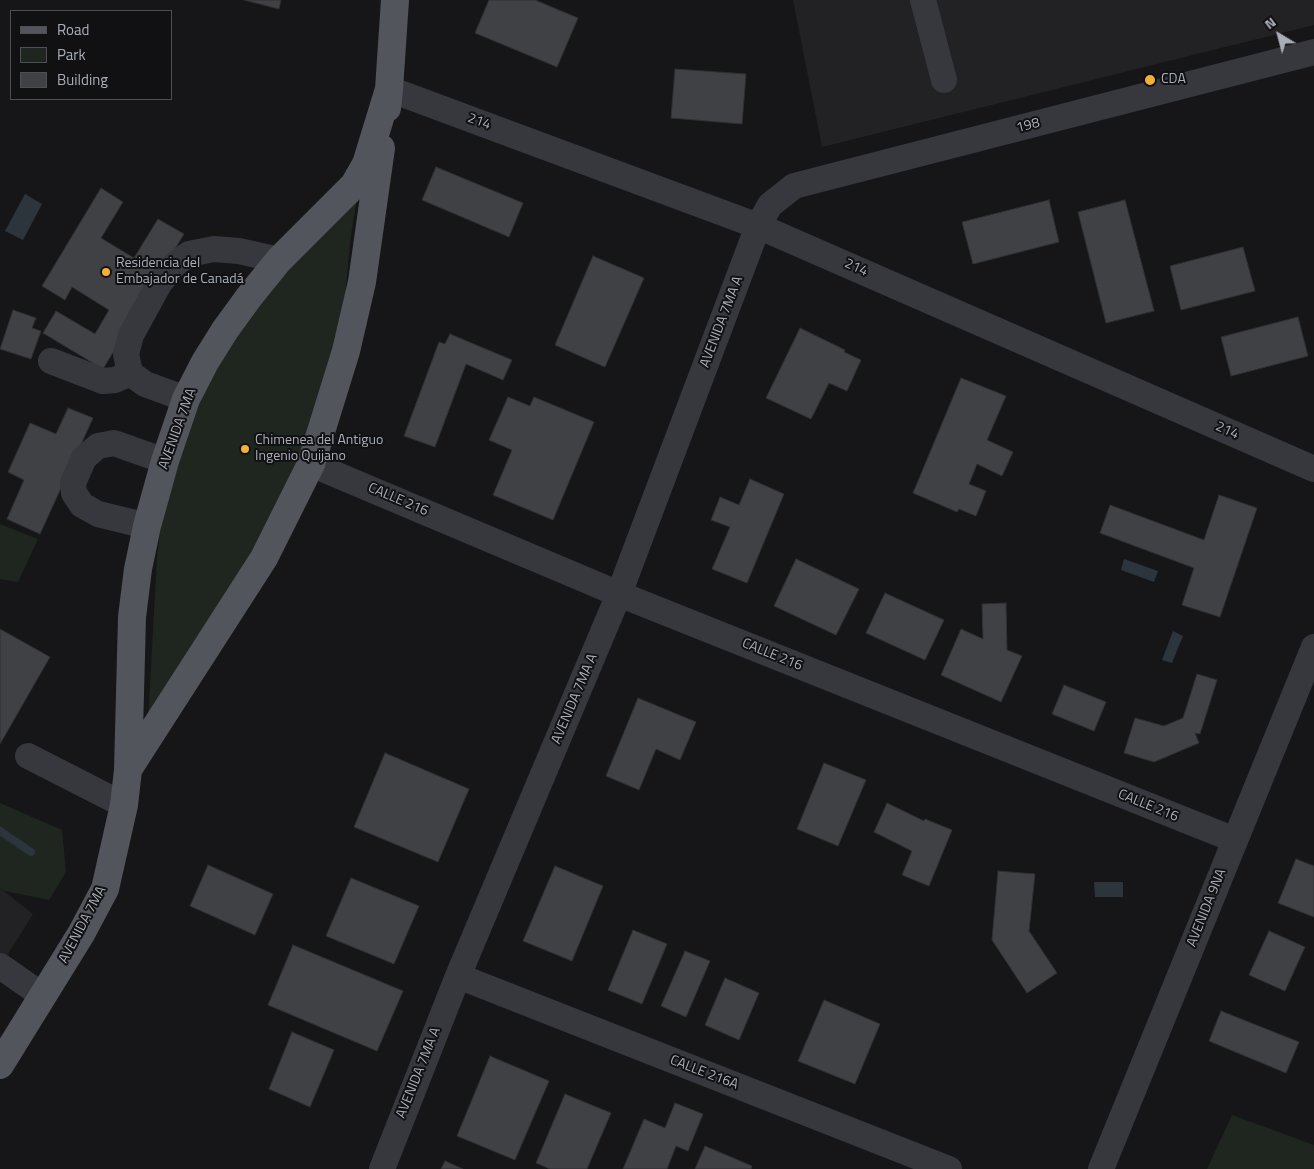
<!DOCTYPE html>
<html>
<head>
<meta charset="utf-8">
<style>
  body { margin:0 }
  #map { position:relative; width:1314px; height:1169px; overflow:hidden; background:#161618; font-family:"Titillium Web",sans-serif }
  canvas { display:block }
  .legend { position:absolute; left:10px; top:10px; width:162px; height:90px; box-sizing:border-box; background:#111113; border:1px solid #4d4f55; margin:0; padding:6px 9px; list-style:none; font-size:15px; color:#a8adb8 }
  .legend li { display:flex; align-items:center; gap:10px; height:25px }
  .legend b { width:25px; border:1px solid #4d4f55 }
  .north { position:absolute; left:1254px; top:10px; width:50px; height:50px; -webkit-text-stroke:4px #111113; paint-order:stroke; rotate:323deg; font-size:14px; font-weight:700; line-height:20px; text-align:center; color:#a8adb8 }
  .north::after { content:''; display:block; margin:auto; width:18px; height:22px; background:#a8adb8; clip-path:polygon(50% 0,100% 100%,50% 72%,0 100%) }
</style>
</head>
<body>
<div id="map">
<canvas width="1314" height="1169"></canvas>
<ul class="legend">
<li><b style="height:6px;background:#53555c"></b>Road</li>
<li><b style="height:14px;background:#1e261f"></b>Park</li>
<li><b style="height:14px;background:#404145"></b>Building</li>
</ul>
<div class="north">N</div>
</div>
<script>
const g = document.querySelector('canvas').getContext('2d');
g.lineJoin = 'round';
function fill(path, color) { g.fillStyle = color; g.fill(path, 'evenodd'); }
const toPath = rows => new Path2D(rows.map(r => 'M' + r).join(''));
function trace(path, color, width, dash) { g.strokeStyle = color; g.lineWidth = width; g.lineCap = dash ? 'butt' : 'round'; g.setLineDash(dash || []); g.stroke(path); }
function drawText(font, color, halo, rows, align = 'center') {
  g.font = font + ' "Titillium Web",sans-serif'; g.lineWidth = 4; g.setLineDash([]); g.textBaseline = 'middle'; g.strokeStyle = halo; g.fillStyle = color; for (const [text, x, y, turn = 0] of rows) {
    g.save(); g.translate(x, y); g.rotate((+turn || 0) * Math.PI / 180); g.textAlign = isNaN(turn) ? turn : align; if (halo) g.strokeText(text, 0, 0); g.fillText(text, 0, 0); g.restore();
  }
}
fill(toPath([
  [793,0,1314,0,1314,25,822,147],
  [0,888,33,914,8,954,0,971]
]), '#222225');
fill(toPath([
  [357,198,351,235,343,317,302,450,264,533,148,722,157,557,163,509,189,417,236,332,273,286],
  [0,524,38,539,18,582,0,579],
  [0,803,62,830,66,872,49,900,5,891,0,888],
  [1232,1115,1314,1145,1314,1169,1207,1169]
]), '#1e261f');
fill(toPath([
  [25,194,42,204,23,240,5,231],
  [1124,559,1158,571,1154,582,1121,570],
  [1173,631,1183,636,1172,663,1162,660],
  [1094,882,1123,882,1123,897,1095,897]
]), '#2c353c');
trace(toPath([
  [0,831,31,852]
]), '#2c353c', 8);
const building = toPath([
  [244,0,281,0,279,9,244,0],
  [489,0,535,0,578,18,557,67,475,33,489,0],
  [675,69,746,74,742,124,671,118,675,69],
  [436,167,523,203,509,237,422,200,436,167],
  [101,188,123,202,101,238,134,258,158,219,184,234,103,369,43,333,56,311,95,334,109,310,72,287,65,300,42,286,101,188],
  [1049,200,1059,242,973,264,962,222,1049,200],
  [1125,200,1154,311,1106,323,1078,212,1125,200],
  [1243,247,1255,291,1181,310,1170,266,1243,247],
  [593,256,644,278,605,367,555,345,593,256],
  [13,310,36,318,32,328,41,331,31,359,0,349,13,310],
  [1298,317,1308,356,1231,376,1221,337,1298,317],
  [800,328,845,350,844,352,861,360,847,391,829,383,811,419,766,398,800,328],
  [450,334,512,360,503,380,466,364,435,447,404,436,439,342,445,344,450,334],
  [961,378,1006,396,987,440,1013,452,1002,476,977,464,969,484,986,491,976,516,959,509,957,512,913,493,961,378],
  [508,397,530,406,534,397,594,422,553,520,493,495,512,450,489,440,508,397],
  [68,408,93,418,40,534,7,519,24,480,8,472,30,423,56,434,68,408],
  [750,479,784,494,747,583,712,569,730,527,711,520,720,497,739,505,750,479],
  [1219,495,1257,508,1220,617,1182,605,1194,568,1100,533,1110,505,1204,540,1219,495],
  [796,559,859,589,836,635,774,606,796,559],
  [885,593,944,620,925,660,866,633,885,593],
  [1006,603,1007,650,1022,656,1001,702,941,675,961,629,983,639,982,604,1006,603],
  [0,629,50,657,0,744,0,629],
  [1197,674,1217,680,1200,734,1195,733,1199,743,1154,762,1124,753,1135,718,1164,726,1183,718,1197,674],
  [1064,685,1106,702,1094,731,1052,714,1064,685],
  [638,698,696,722,680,760,656,749,639,790,606,776,638,698],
  [385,753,469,789,438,862,354,827,385,753],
  [824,763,866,780,838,846,797,829,824,763],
  [887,803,924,821,925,819,952,830,929,886,902,875,912,851,874,832,887,803],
  [1296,859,1314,866,1314,917,1278,903,1296,859],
  [208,865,273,894,255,935,190,906,208,865],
  [555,866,603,886,572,961,523,941,555,866],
  [998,871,1035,874,1029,931,1057,973,1027,993,992,940,998,871],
  [351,878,419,906,394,964,326,936,351,878],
  [633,930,667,944,642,1004,608,990,633,930],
  [1269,931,1305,947,1285,991,1249,975,1269,931],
  [293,945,403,991,377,1051,268,1005,293,945],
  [685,951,710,961,686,1017,661,1006,685,951],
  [725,978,759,993,739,1040,705,1025,725,978],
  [824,1000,880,1024,855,1084,798,1061,824,1000],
  [1221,1011,1299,1042,1286,1073,1209,1041,1221,1011],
  [292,1032,334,1050,310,1107,269,1089,292,1032],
  [490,1056,549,1081,515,1160,457,1136,490,1056],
  [565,1094,611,1113,587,1169,550,1169,536,1163,565,1094],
  [675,1103,703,1114,688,1151,676,1146,667,1169,623,1169,644,1119,665,1128,675,1103],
  [705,1146,752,1166,751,1169,695,1169,705,1146],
  [445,1161,463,1169,441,1169,445,1161]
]);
fill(building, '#404145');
trace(building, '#303034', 1);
trace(toPath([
  [923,0,944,80],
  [389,89,758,226,1314,469],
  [51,361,103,381,115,380,130,373],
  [186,399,145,384,130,373,126,354,131,335,159,284,175,264,189,254,214,249,239,251,279,260],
  [311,464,619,594,1235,840],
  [147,526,98,514,82,505,74,493,73,483,84,458,98,446,114,443,165,461],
  [28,756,124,805],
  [0,966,43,996],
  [458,976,949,1169],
  [382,1169,458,976,619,594,758,226,770,205,794,186,1314,52],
  [1101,1169,1314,647]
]), '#37383d', 26);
trace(toPath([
  [387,108,389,89,395,0],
  [129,768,264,558,311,464,346,351,362,282,381,148],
  [0,1065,81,934,105,889,124,805,128,770,132,617,138,569,147,526,165,461,186,399,205,362,225,330,249,297,279,260,354,185,366,164,389,89]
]), '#53555c', 28);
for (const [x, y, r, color] of [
  [1150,80,6,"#f2b134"],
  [106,272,5,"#f2b134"],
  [245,449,5,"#f2b134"]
]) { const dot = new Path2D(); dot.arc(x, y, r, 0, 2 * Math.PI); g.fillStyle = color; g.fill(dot); trace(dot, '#111113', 2); }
drawText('14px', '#a8adb8', '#111113', [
  ["CDA",1161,80],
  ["Residencia del",116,264],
  ["Embajador de Canadá",116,280],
  ["Chimenea del Antiguo",255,441],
  ["Ingenio Quijano",255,457]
], 'left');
drawText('14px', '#a8adb8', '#111113', [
  ["214",479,122,20],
  ["198",1028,126,-14],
  ["214",856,268,24],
  ["AVENIDA 7MA A",722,322,-69],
  ["AVENIDA 7MA",178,429,-70],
  ["214",1227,431,24],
  ["CALLE 216",398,500,23],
  ["CALLE 216",772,655,22],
  ["AVENIDA 7MA A",575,699,-67],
  ["CALLE 216",1148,806,22],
  ["AVENIDA 9NA",1207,908,-68],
  ["AVENIDA 7MA",83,925,-62],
  ["AVENIDA 7MA A",419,1073,-68],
  ["CALLE 216A",704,1073,21]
]);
</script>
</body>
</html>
